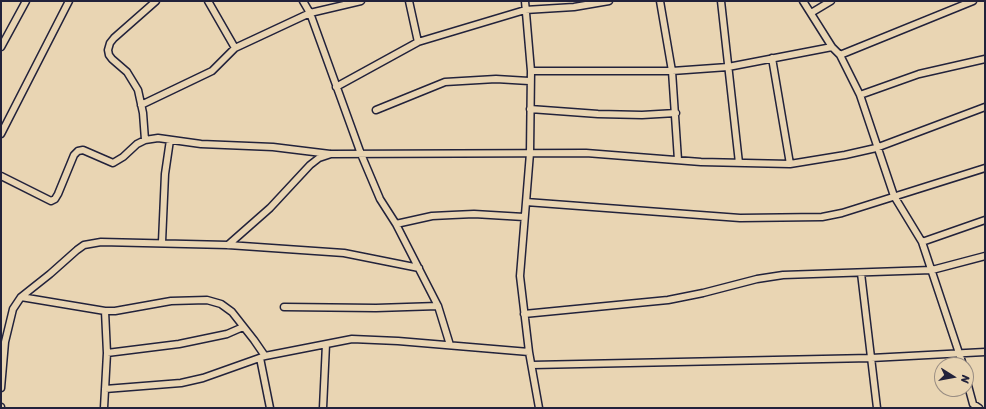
<!DOCTYPE html>
<html>
<head>
<meta charset="utf-8">
<style>
  body { margin:0 }
  #map { position:relative; width:986px; height:409px; overflow:hidden; background:#e9d5b3; font-family:Sriracha,sans-serif }
  canvas { display:block }
  .frame { position:absolute; inset:0; border:2px solid #22223b; pointer-events:none }
  .north { position:absolute; left:934px; top:357px; width:40px; height:40px; box-sizing:border-box; background:#e9d5b3; border:1px solid #998d83; border-radius:50%; rotate:101deg; font-size:11px; font-weight:700; line-height:16px; text-align:center; color:#22223b }
  .north::after { content:''; display:block; margin:auto; width:14px; height:18px; background:#22223b; clip-path:polygon(50% 0,100% 100%,50% 72%,0 100%) }
</style>
</head>
<body>
<div id="map">
<canvas width="986" height="409"></canvas>
<div class="frame"></div>
<div class="north">N</div>
</div>
<script>
const g = document.querySelector('canvas').getContext('2d');
g.lineJoin = 'round';
const toPath = rows => new Path2D(rows.map(r => 'M' + r).join(''));
function trace(path, color, width, dash) { g.strokeStyle = color; g.lineWidth = width; g.lineCap = dash ? 'butt' : 'round'; g.setLineDash(dash || []); g.stroke(path); }
const street = toPath([
  [208,1,235,48],
  [303,1,310,13,361,154,380,199,396,224,438,306,450,345],
  [409,1,418,42],
  [525,1,531,71,530,153,520,276,529,352,539,408],
  [660,1,672,71,678,160],
  [721,1,739,163],
  [803,1,832,47,840,55,860,95,894,196,922,242,963,365],
  [811,13,831,1],
  [1,47,26,1],
  [840,55,973,1],
  [772,58,790,164],
  [531,71,672,71,728,67,832,47],
  [336,87,418,42,525,10,574,7,609,1],
  [860,95,919,74,985,59],
  [141,105,212,71,235,48,310,13,361,1],
  [530,109,598,114,642,115,676,113],
  [376,110,445,82,496,79,529,81],
  [1,134,69,1],
  [145,140,143,113,138,90,127,72,112,59,109,55,108,50,110,43,114,38,156,1],
  [1,176,51,201,55,199,58,194,74,155,78,151,83,150,113,163,123,157,137,144,145,140,158,138,201,144,273,147,330,154],
  [526,202,740,218,822,217,842,213,985,168],
  [396,224,432,216,452,215,474,214,524,217],
  [162,242,165,174,170,140],
  [922,242,985,220],
  [228,245,270,208,310,165,319,158,331,154,586,153,701,162,790,164,845,155,876,148,985,107],
  [861,273,877,408],
  [21,297,105,311,115,311,171,301,207,300,221,304,232,312,254,340,265,356],
  [284,307,376,308,438,306],
  [524,314,668,300,703,293,757,279,783,275,932,270,985,256],
  [107,353,179,344,227,334,243,327],
  [260,358,270,408],
  [532,365,871,358,985,352],
  [966,378,973,404,979,408],
  [1,388,5,342,13,309,21,297,50,274,77,250,84,245,101,242,228,245,344,253,419,268],
  [105,389,181,383,203,378,265,356,352,339,398,341,529,352],
  [1,407,1,408],
  [104,408,107,353,105,311],
  [323,408,326,344]
]);
trace(street, '#22223b', 9);
trace(street, '#e9d5b3', 6);
</script>
</body>
</html>
